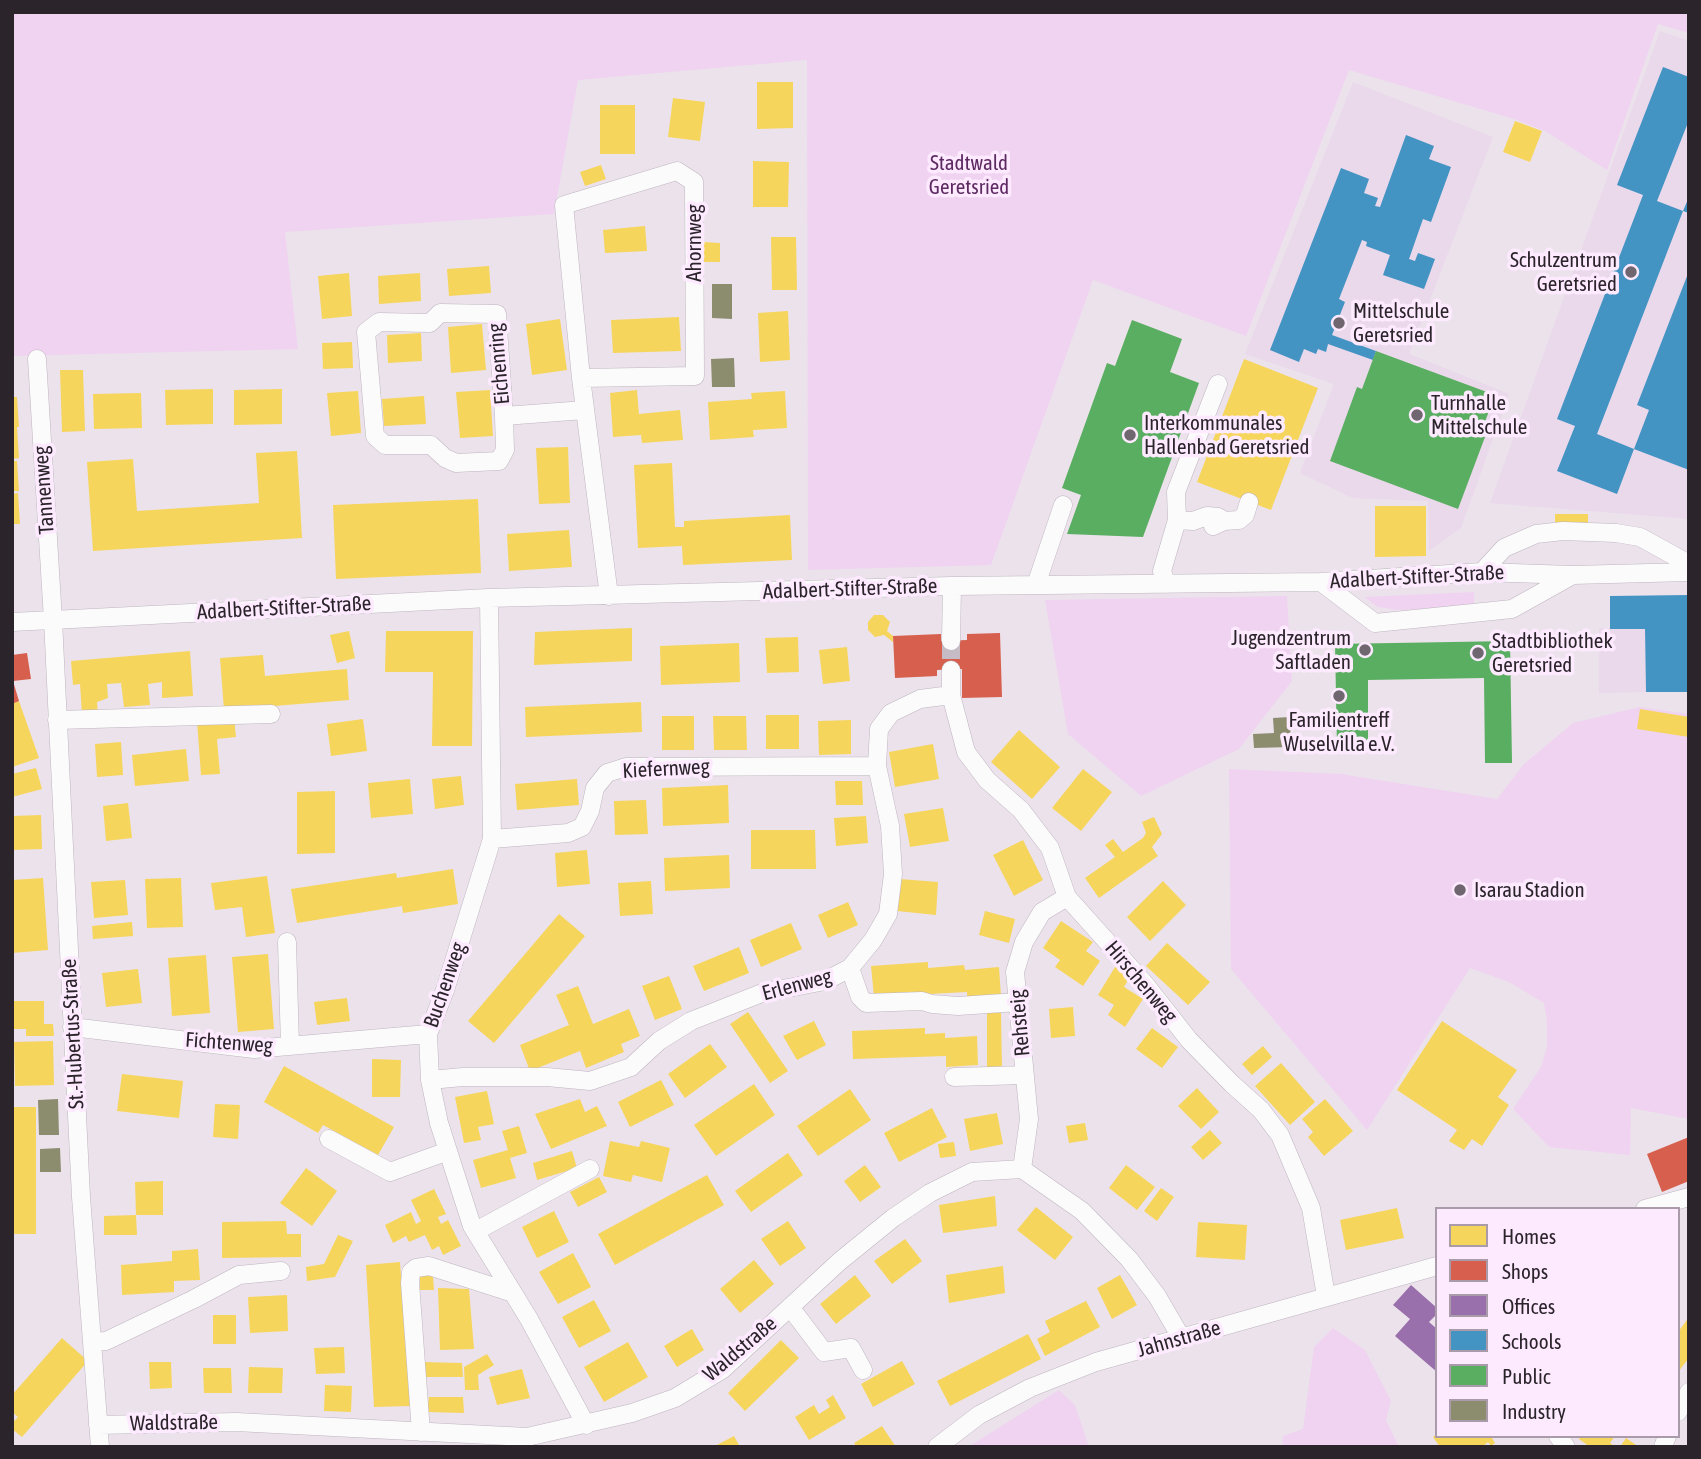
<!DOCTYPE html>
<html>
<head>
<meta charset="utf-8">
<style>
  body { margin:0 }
  #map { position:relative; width:1701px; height:1459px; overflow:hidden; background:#ece2ec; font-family:"Asap Condensed",sans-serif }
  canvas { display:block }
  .frame { position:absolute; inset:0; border:14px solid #2b242b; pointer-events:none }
  .legend { position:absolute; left:1435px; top:1207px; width:245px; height:231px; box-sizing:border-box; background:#fdeaff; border:2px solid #a99baa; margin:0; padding:9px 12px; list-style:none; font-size:21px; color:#2b242b }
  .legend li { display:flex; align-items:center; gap:14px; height:35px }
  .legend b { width:35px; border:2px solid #a99baa }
</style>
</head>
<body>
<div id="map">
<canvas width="1701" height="1459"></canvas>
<div class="frame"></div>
<ul class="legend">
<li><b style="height:19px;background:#f6d55c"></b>Homes</li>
<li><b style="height:19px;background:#d6604d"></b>Shops</li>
<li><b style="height:19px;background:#9970ab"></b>Offices</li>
<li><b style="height:19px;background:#4393c3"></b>Schools</li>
<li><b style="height:19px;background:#5aae61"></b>Public</li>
<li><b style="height:19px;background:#8c8c6e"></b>Industry</li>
</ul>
</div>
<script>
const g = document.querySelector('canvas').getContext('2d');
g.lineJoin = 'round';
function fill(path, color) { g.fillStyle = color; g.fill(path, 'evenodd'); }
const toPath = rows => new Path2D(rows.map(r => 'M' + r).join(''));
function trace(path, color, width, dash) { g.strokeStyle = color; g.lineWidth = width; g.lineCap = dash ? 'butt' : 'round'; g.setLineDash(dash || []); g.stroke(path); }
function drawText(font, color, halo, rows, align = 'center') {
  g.font = font + ' "Asap Condensed",sans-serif'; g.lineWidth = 7; g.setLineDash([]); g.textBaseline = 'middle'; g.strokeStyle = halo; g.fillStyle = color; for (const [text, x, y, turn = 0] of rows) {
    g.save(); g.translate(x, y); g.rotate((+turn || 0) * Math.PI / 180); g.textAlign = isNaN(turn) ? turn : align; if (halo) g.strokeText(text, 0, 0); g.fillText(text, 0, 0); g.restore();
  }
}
fill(toPath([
  [1660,31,1689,41,1689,519,1490,503],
  [1353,82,1493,137,1409,354,1509,394,1461,528,1429,551,1428,501,1353,498,1300,473,1334,384,1245,354],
  [1599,628,1645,629,1646,692,1599,693]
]), '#ead8eb');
fill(toPath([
  [12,12,1689,12,1689,33,1658,24,1607,170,1545,131,1514,119,1349,70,1246,336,1093,280,991,565,808,570,807,60,578,80,554,214,285,232,298,349,12,356],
  [1474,592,1474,607,1397,610,1378,607,1364,597],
  [1287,596,1292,681,1239,749,1141,796,1068,734,1045,600],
  [1640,707,1689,714,1689,1119,1631,1108,1630,1155,1549,1147,1513,1109,1541,1067,1547,1047,1547,1021,1544,1003,1509,982,1470,968,1367,1130,1231,969,1229,769,1341,774,1497,799,1524,764,1573,723],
  [1333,1328,1365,1350,1391,1401,1386,1420,1399,1447,1282,1447,1283,1436,1303,1429,1314,1347],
  [1059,1390,1075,1405,1089,1447,968,1447]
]), '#efd3f0');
fill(toPath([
  [757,82,793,82,793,128,757,129],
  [673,98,705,102,700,141,668,137],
  [600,105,635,105,635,154,600,154],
  [1515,121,1542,131,1530,162,1503,152],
  [753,161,789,162,788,207,753,207],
  [601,165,606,179,585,186,580,172],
  [645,226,647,251,605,253,603,230],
  [771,237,796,237,797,290,772,290],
  [703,242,720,243,720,262,702,262],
  [489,266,491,293,449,296,447,269],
  [349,273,352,316,322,319,318,276],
  [420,273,421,301,379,304,378,276],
  [788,311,790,360,760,362,758,313],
  [679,317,681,351,613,353,611,320],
  [560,319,567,370,532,375,526,324],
  [482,324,486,370,451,373,448,327],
  [421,333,422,361,388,363,387,335],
  [352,342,353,368,323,369,322,343],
  [1244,359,1318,388,1271,510,1197,482],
  [60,370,83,370,85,431,62,432],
  [213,389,213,424,166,425,165,390],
  [282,389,282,424,234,425,234,390],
  [490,390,493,436,460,438,456,392],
  [637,390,639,414,680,410,683,440,642,443,641,435,613,437,610,393],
  [358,391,361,433,331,436,327,393],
  [785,391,787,428,753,430,754,437,710,440,708,402,752,399,751,393],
  [141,393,142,428,94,429,93,394],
  [424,396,426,424,384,426,382,399],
  [12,397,17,397,19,427,17,427,19,458,12,459],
  [568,447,570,503,539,504,536,448],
  [297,451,302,538,93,551,87,462,133,459,137,511,259,503,256,453],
  [12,461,17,461,19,491,12,491],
  [672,463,675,527,684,527,684,521,790,515,792,560,683,565,682,546,638,548,634,465],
  [18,493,20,524,12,524,12,494],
  [478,499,481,573,336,579,333,505],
  [1375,506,1426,506,1426,556,1375,557],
  [1555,514,1588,514,1588,523,1555,523],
  [569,530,572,567,509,571,507,534],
  [874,615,883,615,890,622,887,631,893,636,893,642,884,635,875,637,868,630,868,622],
  [632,628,632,661,534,665,535,632],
  [349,631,355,658,337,663,330,635],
  [386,631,473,631,472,746,432,746,433,672,385,672],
  [798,637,799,672,767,673,765,638],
  [739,643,740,682,661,685,660,646],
  [847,647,850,681,823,684,819,650],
  [190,651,193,696,162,698,162,682,148,684,150,705,124,707,121,683,107,684,108,698,97,702,98,714,82,715,80,684,73,685,71,661],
  [263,655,265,676,347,669,349,700,224,710,220,658],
  [19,701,39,758,12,767,12,704],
  [641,702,642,732,526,737,525,707],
  [1640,709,1689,717,1689,737,1637,729],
  [766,715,799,715,799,749,766,749],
  [662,716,694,716,694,750,662,750],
  [713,716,746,716,747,750,714,750],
  [234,718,236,737,217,739,220,774,201,775,197,721],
  [363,719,367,751,331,756,327,724],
  [851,720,851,754,819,755,818,721],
  [1019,730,1060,767,1032,799,991,762],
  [121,742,123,775,97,777,95,744],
  [933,744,939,779,895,787,889,752],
  [186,749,189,781,135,786,132,755],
  [36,768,42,789,12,797,12,774],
  [1083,769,1112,792,1081,831,1052,808],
  [461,776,464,805,435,809,432,779],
  [410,779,413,814,371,818,368,783],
  [577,779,579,805,517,810,515,784],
  [835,781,862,781,863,805,836,805],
  [728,785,729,823,663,826,662,788],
  [335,791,335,853,297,854,297,792],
  [646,800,648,834,615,835,614,801],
  [128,803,132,838,106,841,103,806],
  [943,808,949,841,910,847,904,814],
  [41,815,42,849,12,850,12,816],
  [866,816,868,843,836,846,834,818],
  [1154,817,1162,834,1152,847,1158,856,1099,898,1085,878,1115,857,1105,845,1113,839,1123,852,1143,838,1146,833,1142,822],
  [751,830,815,830,816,869,751,869],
  [1023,840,1043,880,1014,896,993,855],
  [587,850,590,884,557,887,555,853],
  [729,855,730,888,665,891,664,858],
  [453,869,458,904,403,913,402,906,297,923,291,889,396,873,397,878],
  [267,876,275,933,246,937,242,907,215,910,211,883],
  [43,878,48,950,12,953,12,880],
  [181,878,183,927,147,928,145,879],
  [900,879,938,882,936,915,897,911],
  [125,880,128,915,94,918,91,882],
  [651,881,653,914,620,916,618,883],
  [1163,881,1186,905,1150,941,1127,917],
  [848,902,858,925,828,938,818,915],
  [985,911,1015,919,1009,943,979,935],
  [559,914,585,936,494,1043,468,1021],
  [1061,921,1093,942,1086,951,1100,961,1083,986,1055,967,1060,960,1043,948],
  [132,922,133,936,93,939,92,926],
  [791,923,802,949,761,967,750,940],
  [1167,943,1210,982,1188,1005,1146,966],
  [739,947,749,973,704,991,693,966],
  [268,954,274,1029,238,1032,232,957],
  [206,955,210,1013,172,1016,168,958],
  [928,962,928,968,964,965,965,970,999,967,1001,996,967,999,967,992,874,997,871,966],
  [1115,967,1130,977,1124,987,1143,999,1125,1027,1108,1015,1114,1005,1098,995],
  [138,969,142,1003,106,1007,102,973],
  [669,976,682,1009,655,1020,642,986],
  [578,986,593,1024,629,1009,640,1036,621,1044,624,1052,586,1068,580,1051,530,1071,520,1045,569,1025,556,995],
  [347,998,350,1021,317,1025,314,1002],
  [12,1001,44,1001,44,1024,53,1024,54,1036,26,1036,26,1029,12,1029],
  [1073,1007,1075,1036,1051,1038,1049,1009],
  [748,1012,788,1071,770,1083,730,1024],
  [987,1013,1001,1013,1002,1069,987,1070],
  [814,1021,826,1045,797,1060,783,1036],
  [1442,1021,1517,1070,1498,1097,1509,1105,1482,1146,1472,1139,1464,1150,1449,1141,1457,1130,1397,1090],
  [925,1028,925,1034,945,1033,945,1038,977,1036,978,1065,946,1067,946,1056,853,1059,852,1031],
  [1152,1028,1178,1047,1162,1068,1136,1049],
  [53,1041,54,1085,15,1086,14,1042],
  [710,1044,727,1067,685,1098,668,1074],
  [1263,1046,1272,1057,1252,1075,1242,1064],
  [372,1059,401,1060,400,1097,372,1097],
  [1281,1063,1315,1102,1290,1125,1255,1086],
  [284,1066,394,1127,378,1155,323,1125,318,1133,264,1102],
  [122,1074,183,1081,179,1118,117,1111],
  [661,1080,674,1105,630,1127,618,1102],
  [754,1084,775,1115,716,1156,694,1125],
  [1197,1088,1219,1112,1201,1129,1178,1106],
  [850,1089,871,1120,818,1156,797,1126],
  [487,1091,494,1124,478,1127,481,1140,464,1143,455,1097],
  [580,1099,585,1112,597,1106,607,1126,551,1149,535,1114],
  [1325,1099,1353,1131,1324,1156,1308,1137,1313,1132,1302,1119],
  [215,1104,240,1105,238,1139,213,1137],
  [12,1107,36,1107,36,1234,12,1234],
  [932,1108,947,1137,899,1162,884,1133],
  [997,1113,1003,1144,970,1151,964,1119],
  [1085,1123,1088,1140,1069,1143,1066,1126],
  [519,1126,527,1153,510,1158,516,1178,481,1188,473,1160,508,1150,502,1131],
  [1210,1130,1222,1143,1203,1160,1191,1147],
  [610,1141,639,1147,641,1141,670,1148,662,1182,633,1175,631,1182,603,1176],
  [954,1142,956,1156,940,1158,938,1144],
  [572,1151,577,1168,537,1180,533,1163],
  [788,1153,803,1175,751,1212,735,1191],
  [865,1165,881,1187,860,1202,844,1181],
  [1126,1165,1155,1187,1137,1210,1109,1188],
  [306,1168,337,1191,312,1226,280,1203],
  [707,1175,724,1205,615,1265,598,1234],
  [599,1177,607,1192,578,1207,570,1192],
  [163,1181,163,1215,136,1215,135,1182],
  [1161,1188,1174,1197,1157,1221,1144,1211],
  [434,1189,446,1214,438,1217,441,1224,448,1220,461,1246,443,1255,439,1246,432,1250,425,1235,409,1242,406,1236,393,1243,385,1225,411,1212,416,1224,421,1221,411,1200],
  [995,1196,997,1226,943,1233,939,1205],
  [1036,1207,1073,1237,1055,1260,1017,1230],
  [1397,1208,1404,1238,1346,1250,1340,1220],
  [554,1211,569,1242,537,1258,522,1227],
  [136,1215,137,1235,104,1235,104,1216],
  [286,1221,287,1234,301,1234,301,1257,222,1258,222,1222],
  [788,1221,806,1248,780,1266,761,1239],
  [1198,1222,1247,1225,1245,1260,1196,1257],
  [338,1235,353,1241,335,1277,307,1281,306,1267,324,1264],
  [905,1239,922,1261,892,1284,874,1261],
  [198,1249,200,1280,174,1281,174,1292,122,1295,121,1265,172,1261,172,1251],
  [573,1253,591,1287,558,1304,539,1272],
  [754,1260,774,1284,740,1313,720,1289],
  [400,1262,410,1406,374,1407,366,1265],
  [1003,1266,1005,1293,949,1303,946,1275],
  [420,1275,433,1276,434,1290,420,1290],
  [855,1275,871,1296,836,1324,820,1304],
  [1120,1275,1137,1305,1112,1319,1097,1288],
  [438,1288,469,1289,474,1349,440,1350],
  [287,1295,288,1331,250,1333,248,1297],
  [594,1300,611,1331,579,1348,562,1317],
  [1086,1301,1100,1327,1045,1356,1037,1339,1050,1332,1045,1321],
  [213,1315,236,1315,236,1344,213,1344],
  [1689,1317,1689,1358,1678,1372,1678,1332],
  [692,1329,704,1350,677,1367,664,1346],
  [1028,1334,1041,1359,950,1406,937,1381],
  [62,1338,88,1361,22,1437,12,1429,12,1423,18,1417,12,1412,12,1395],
  [781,1340,799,1358,745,1411,728,1393],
  [628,1342,648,1377,604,1402,584,1367],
  [344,1347,345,1373,316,1374,314,1348],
  [487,1354,494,1365,478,1375,479,1390,465,1390,464,1367],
  [902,1361,915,1384,873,1407,861,1384],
  [149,1362,171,1362,172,1388,150,1389],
  [421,1362,462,1363,463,1377,421,1377],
  [249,1367,283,1368,282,1393,248,1393],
  [203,1368,231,1368,232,1393,204,1393],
  [522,1369,530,1398,497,1405,489,1377],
  [325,1385,352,1386,351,1412,324,1411],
  [833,1395,846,1418,809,1440,795,1417,814,1405,819,1414,830,1407,826,1400],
  [429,1397,463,1397,464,1413,427,1412],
  [882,1426,896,1447,857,1447,854,1443],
  [1437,1434,1437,1436,1495,1436,1492,1438,1495,1443,1491,1446,1488,1442,1482,1447,1440,1447,1433,1437],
  [734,1436,740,1447,713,1447],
  [1580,1436,1615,1436,1610,1443,1616,1447,1590,1447,1579,1439],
  [1626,1438,1639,1447,1620,1447]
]), '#f6d55c');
fill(toPath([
  [1000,633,1002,697,962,698,962,669,937,670,937,676,895,678,893,636,941,634,941,641,967,640,967,634],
  [27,653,31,679,13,681,19,701,12,704,12,655],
  [1689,1137,1689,1181,1662,1192,1647,1154]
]), '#d6604d');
fill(toPath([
  [1411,1285,1437,1308,1437,1314,1429,1322,1437,1329,1437,1372,1395,1336,1410,1319,1393,1305]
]), '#9970ab');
fill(toPath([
  [1663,67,1689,77,1689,120,1657,201,1683,211,1689,197,1689,213,1683,211,1597,434,1634,449,1617,494,1557,471,1575,426,1557,419,1643,195,1617,185],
  [1406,135,1434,146,1429,159,1451,167,1431,222,1423,219,1409,259,1415,261,1418,253,1435,259,1424,289,1383,275,1390,255,1366,246,1367,242,1362,240,1339,299,1345,302,1332,335,1376,351,1373,360,1328,344,1326,352,1318,349,1316,354,1304,349,1299,362,1270,350,1341,168,1369,179,1364,193,1378,198,1375,206,1380,207],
  [1689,271,1689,470,1634,449,1649,410,1637,405],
  [1689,595,1689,692,1646,692,1645,629,1610,629,1610,596]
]), '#4393c3');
fill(toPath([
  [1132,320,1182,339,1170,372,1199,383,1143,537,1067,534,1081,495,1062,488,1107,363,1115,366],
  [1376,351,1495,395,1480,435,1485,437,1458,509,1330,461,1357,387,1362,389],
  [1510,641,1512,763,1485,763,1484,678,1368,680,1368,747,1337,748,1335,644]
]), '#5aae61');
fill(toPath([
  [712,284,732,284,732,319,712,318],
  [734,358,735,387,712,387,711,359],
  [1290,717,1291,747,1254,748,1253,734,1274,733,1273,718],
  [58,1099,59,1135,39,1135,38,1100],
  [60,1148,61,1172,40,1172,40,1149]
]), '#8c8c6e');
trace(toPath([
  [951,641,951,670]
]), '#c5bcc5', 18, [18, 9]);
const minor = toPath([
  [37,359,53,620,81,1197,100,1447],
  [581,378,695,376,694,182,677,171,564,205,581,378,609,596],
  [504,416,505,450,499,461,456,463,445,458,431,445,385,445,375,436,366,332,379,322,430,323,440,313,497,314,504,416,585,410],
  [1177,520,1176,492,1218,384],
  [1213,526,1224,521,1239,520,1245,515,1249,502],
  [1482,572,1504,548,1536,534,1563,531,1616,533,1640,537,1689,564],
  [1321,582,1375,623,1512,609,1571,576],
  [1166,584,1162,571,1177,520,1193,521,1207,516,1218,517,1224,521],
  [1036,585,1063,505],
  [489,598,492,839,445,990,428,1034,430,1080,439,1123,472,1226,529,1319,586,1425],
  [12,622,489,598,952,586,1321,582,1482,572,1572,575,1689,572],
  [951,641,952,586],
  [951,670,951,695,966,752,987,780,1021,810,1050,848,1067,897,1145,984,1189,1040,1232,1084,1261,1110,1280,1135,1311,1208,1326,1296],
  [57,720,271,714],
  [492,839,568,833,582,827,590,811,595,788,607,773,626,767,877,766],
  [287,942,290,1046],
  [850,968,860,997,866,1003,922,1001,932,1004,958,1006,1018,1002],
  [72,1027,254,1049,428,1034],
  [954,1077,1025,1075],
  [430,1080,463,1077,547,1077,590,1081,631,1067,659,1041,691,1021,762,993,825,981,850,968,873,940,888,914,893,874,890,826,877,766,879,729,891,713,920,699,951,695],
  [329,1139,390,1172,448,1151],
  [1022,1169,1029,1119,1015,972,1024,942,1042,912,1067,897],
  [1645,1209,1689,1197],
  [476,1231,590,1169],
  [790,1307,824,1352,851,1348,863,1370],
  [92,1342,106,1341,194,1299,239,1275,281,1271],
  [1678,1412,1689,1392],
  [98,1425,236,1422,527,1437,632,1413,675,1398,723,1369,840,1261,893,1218,930,1193,972,1172,1022,1169,1082,1211,1129,1259,1157,1296,1182,1339],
  [421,1432,410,1283,411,1272,416,1268,429,1266,513,1293],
  [1558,1436,1566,1447],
  [937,1447,979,1415,1030,1388,1096,1362,1437,1266],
  [1663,1447,1667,1436]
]);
trace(minor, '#bdb5be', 19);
trace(minor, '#fcfbfc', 18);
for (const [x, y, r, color] of [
  [1631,272,7,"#6f666f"],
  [1339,323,7,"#6f666f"],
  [1417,415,7,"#6f666f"],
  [1130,435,7,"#6f666f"],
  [1365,650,7,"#6f666f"],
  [1478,653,7,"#6f666f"],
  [1339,696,7,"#6f666f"],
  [1460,890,7,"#6f666f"]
]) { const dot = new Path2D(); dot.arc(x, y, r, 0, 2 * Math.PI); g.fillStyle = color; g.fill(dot); trace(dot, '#fdeaff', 2.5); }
drawText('21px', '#5d2a62', '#fdeaff', [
  ["Stadtwald",969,163],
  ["Geretsried",969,187]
]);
drawText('21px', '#2b242b', '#fdeaff', [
  ["Ahornweg",694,243,-90],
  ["Eichenring",499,364,-95],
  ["Tannenweg",44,490,-94],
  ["Adalbert-Stifter-Straße",1417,577,-3],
  ["Adalbert-Stifter-Straße",850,589,-2],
  ["Adalbert-Stifter-Straße",284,608,-3],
  ["Kiefernweg",666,769,-3],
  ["Hirschenweg",1141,982,50],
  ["Buchenweg",445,985,-71],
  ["Erlenweg",797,985,-15],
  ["Rehsteig",1020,1023,-95],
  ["St.-Hubertus-Straße",73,1034,-93],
  ["Fichtenweg",229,1043,4],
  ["Jahnstraße",1179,1339,-16],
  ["Waldstraße",740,1349,-40],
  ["Waldstraße",174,1423,-1]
]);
drawText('21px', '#2b242b', '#fdeaff', [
  ["Schulzentrum",1617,260,"right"],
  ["Geretsried",1617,284,"right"],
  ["Mittelschule",1353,311],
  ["Geretsried",1353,335],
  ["Turnhalle",1431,403],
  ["Mittelschule",1431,427],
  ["Interkommunales",1144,423],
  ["Hallenbad Geretsried",1144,447],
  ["Jugendzentrum",1351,638,"right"],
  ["Saftladen",1351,662,"right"],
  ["Stadtbibliothek",1492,641],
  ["Geretsried",1492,665],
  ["Familientreff",1339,720,"center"],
  ["Wuselvilla e.V.",1339,744,"center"],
  ["Isarau Stadion",1474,890]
], 'left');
</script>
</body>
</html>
